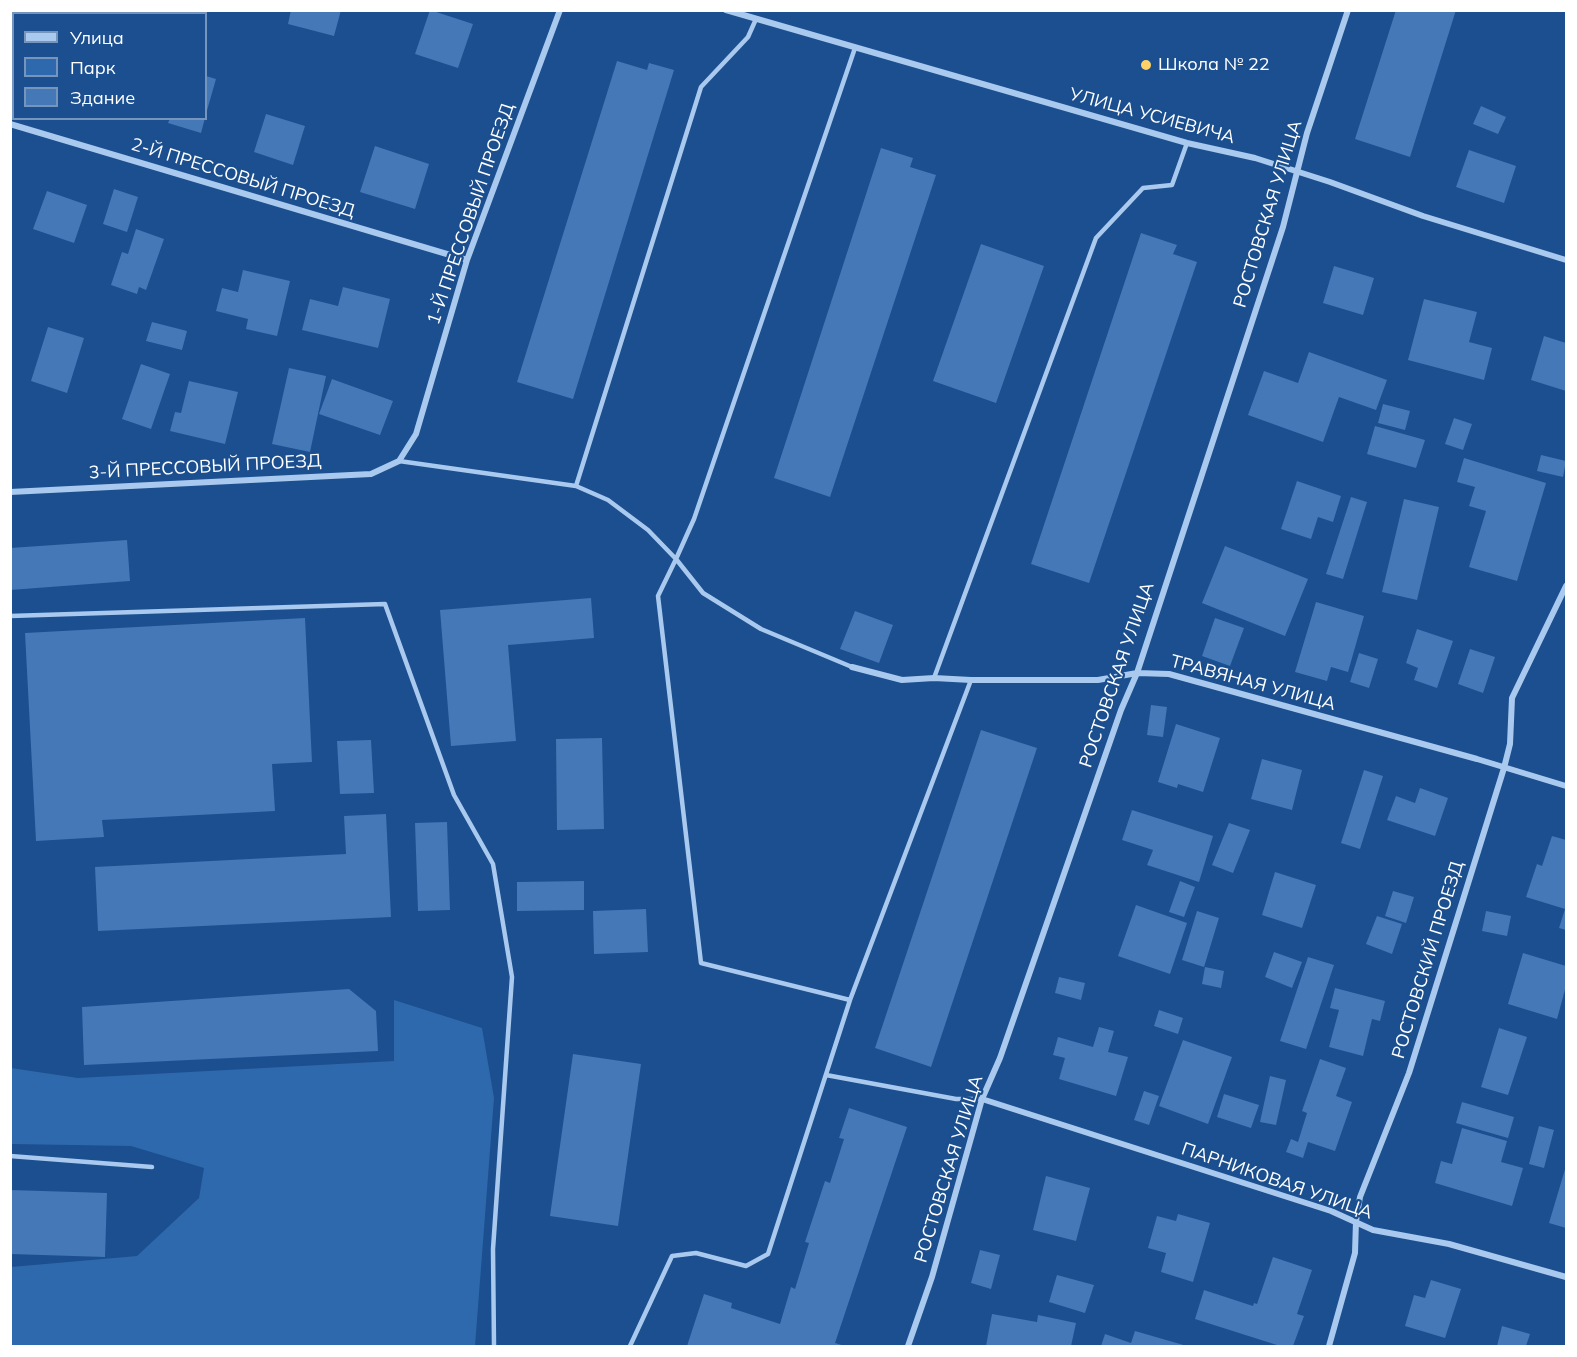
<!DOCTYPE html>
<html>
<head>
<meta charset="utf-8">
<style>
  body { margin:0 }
  #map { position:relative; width:1577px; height:1357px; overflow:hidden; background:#1b4f8f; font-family:Mulish,sans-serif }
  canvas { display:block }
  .frame { position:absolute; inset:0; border:12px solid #fff; pointer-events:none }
  .legend { position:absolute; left:12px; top:12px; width:195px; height:108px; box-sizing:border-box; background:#1b4f8f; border:2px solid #7695bc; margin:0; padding:8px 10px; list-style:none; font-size:18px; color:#fff }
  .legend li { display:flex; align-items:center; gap:12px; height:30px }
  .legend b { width:30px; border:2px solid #7695bc }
</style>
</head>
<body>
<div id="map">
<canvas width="1577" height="1357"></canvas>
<div class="frame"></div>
<ul class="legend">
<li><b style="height:8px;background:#a9c9ee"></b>Улица</li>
<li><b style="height:16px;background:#2e69ad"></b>Парк</li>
<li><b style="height:16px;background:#4478b7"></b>Здание</li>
</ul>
</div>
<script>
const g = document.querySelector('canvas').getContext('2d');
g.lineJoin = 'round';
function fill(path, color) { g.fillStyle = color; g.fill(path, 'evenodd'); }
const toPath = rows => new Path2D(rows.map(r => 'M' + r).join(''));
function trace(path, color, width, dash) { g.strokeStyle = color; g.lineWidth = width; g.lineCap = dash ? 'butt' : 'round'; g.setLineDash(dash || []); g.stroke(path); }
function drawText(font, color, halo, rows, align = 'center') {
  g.font = font + ' Mulish,sans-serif'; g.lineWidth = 4.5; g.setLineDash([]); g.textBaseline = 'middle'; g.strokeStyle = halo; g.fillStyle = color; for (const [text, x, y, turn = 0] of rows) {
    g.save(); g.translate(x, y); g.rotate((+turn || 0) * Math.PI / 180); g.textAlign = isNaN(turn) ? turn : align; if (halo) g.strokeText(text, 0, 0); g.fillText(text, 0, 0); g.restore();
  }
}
fill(toPath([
  [394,1000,482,1028,494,1098,475,1346,11,1346,11,1267,137,1256,199,1198,204,1168,131,1146,11,1144,11,1068,78,1078,394,1061]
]), '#2e69ad');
fill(toPath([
  [10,10,51,10,50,14,14,14,14,77,10,76],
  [291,10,341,10,334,36,288,24],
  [430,10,473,24,458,68,415,54],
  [1396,10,1456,10,1410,157,1355,139],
  [617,61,647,70,649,63,674,70,573,399,517,382],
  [206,76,216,79,206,114],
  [1481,106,1506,117,1498,134,1473,124],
  [266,114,305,126,293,165,254,152],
  [170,118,205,118,201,133,168,123],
  [375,146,429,164,415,209,360,192],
  [881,148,913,158,910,167,936,175,830,497,774,478],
  [1469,150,1516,166,1504,203,1456,187],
  [114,189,138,197,127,232,103,224],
  [47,191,87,205,74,243,33,229],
  [136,229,164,239,146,290,139,287,137,294,111,285,122,252,128,254],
  [1141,233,1177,245,1173,254,1197,262,1089,583,1031,564],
  [981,244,1044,266,996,403,933,381],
  [1334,266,1374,278,1363,315,1323,303],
  [243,270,290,281,277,336,246,329,248,319,216,311,222,288,238,292],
  [343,287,390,299,378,348,302,330,310,299,338,306],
  [1424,299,1477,312,1469,342,1492,348,1484,380,1408,360],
  [152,322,187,331,182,350,146,341],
  [48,327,84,338,67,393,31,381],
  [1544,336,1566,343,1566,391,1531,380],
  [1309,352,1387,380,1376,410,1339,397,1323,442,1248,415,1264,371,1298,383],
  [141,364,170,374,151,429,122,419],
  [289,368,326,376,310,452,272,444],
  [332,379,393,401,380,435,319,414],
  [189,381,238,392,225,444,170,431,175,412,181,413],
  [1383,404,1410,411,1405,430,1378,423],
  [1454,418,1472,424,1463,450,1445,444],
  [1375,426,1425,440,1416,468,1367,454],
  [1541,455,1566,461,1563,477,1537,471],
  [1464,458,1546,483,1517,581,1469,567,1486,511,1469,506,1475,487,1457,482],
  [1297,481,1341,496,1333,522,1318,517,1311,539,1281,529],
  [1351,497,1367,502,1343,579,1326,574],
  [1404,499,1439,507,1417,600,1382,592],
  [127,540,130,581,10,590,10,548],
  [1225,546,1308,579,1285,636,1202,603],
  [591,598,594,638,508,645,516,741,451,746,440,610],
  [1316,602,1364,616,1348,672,1331,667,1327,681,1295,672],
  [855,611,893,625,879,663,840,649],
  [305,618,312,762,272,764,275,811,102,820,104,837,36,841,25,633],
  [1215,618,1244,628,1230,666,1202,656],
  [1417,629,1453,641,1437,688,1414,680,1418,668,1406,663],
  [1470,649,1495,657,1483,693,1458,684],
  [1359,653,1378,659,1369,688,1350,682],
  [1151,705,1167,707,1163,737,1147,735],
  [1176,724,1220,738,1203,792,1178,784,1177,788,1158,782],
  [981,730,1037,748,931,1067,875,1048],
  [602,738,604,829,557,830,556,739],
  [371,740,374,793,340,794,337,741],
  [1262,759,1302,770,1292,810,1251,799],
  [1364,770,1383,776,1360,849,1341,843],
  [1420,788,1448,798,1435,836,1387,820,1396,796,1415,803],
  [1132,810,1213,836,1199,882,1147,865,1153,850,1122,840],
  [386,814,391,917,98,931,95,867,346,854,344,816],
  [447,822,450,910,418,911,415,823],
  [1229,823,1250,830,1233,873,1212,865],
  [1552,836,1566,840,1566,930,1559,928,1565,909,1526,897,1537,864,1542,866],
  [1275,872,1316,885,1302,928,1262,915],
  [584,881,584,910,517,911,517,882],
  [1180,881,1195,887,1184,917,1169,912],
  [1393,891,1414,897,1406,923,1385,916],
  [1136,905,1187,923,1170,974,1118,956],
  [646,909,648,952,594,954,593,911],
  [1197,911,1219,918,1204,967,1182,960],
  [1486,911,1511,916,1507,936,1482,931],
  [1377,916,1402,924,1392,954,1366,944],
  [1274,952,1302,962,1292,988,1265,977],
  [1523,953,1566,966,1566,986,1557,1019,1508,1004],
  [1308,957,1334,965,1306,1049,1280,1041],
  [1205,967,1224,971,1221,988,1202,984],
  [1059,977,1085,983,1081,1000,1055,993],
  [1335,988,1385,1001,1380,1021,1372,1019,1363,1056,1329,1047,1339,1010,1330,1008],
  [349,989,376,1011,378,1051,84,1065,82,1007],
  [1159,1010,1183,1018,1178,1034,1154,1026],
  [1099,1027,1114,1031,1108,1052,1128,1057,1116,1096,1059,1079,1065,1058,1053,1055,1058,1037,1093,1047],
  [1499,1028,1527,1037,1508,1095,1481,1087],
  [1183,1040,1232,1057,1208,1124,1159,1106],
  [573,1054,641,1064,618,1226,550,1216],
  [1320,1059,1346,1068,1336,1096,1352,1102,1335,1151,1308,1142,1303,1158,1286,1152,1291,1139,1298,1142,1307,1113,1302,1111],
  [1270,1076,1286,1080,1276,1125,1260,1122],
  [1144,1091,1159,1096,1149,1125,1134,1120],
  [1224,1094,1259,1105,1251,1128,1217,1117],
  [1462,1102,1514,1117,1508,1138,1456,1123],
  [849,1108,907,1127,835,1343,845,1346,687,1346,704,1294,732,1303,731,1308,780,1324,791,1287,795,1289,809,1243,805,1242,825,1181,830,1183,844,1139,839,1138],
  [1539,1126,1554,1130,1544,1168,1529,1164],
  [1462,1128,1507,1141,1501,1162,1523,1168,1512,1206,1435,1183,1441,1161,1452,1164],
  [1566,1166,1566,1228,1549,1223],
  [1046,1176,1090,1188,1076,1241,1033,1230],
  [10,1190,107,1193,105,1257,10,1254],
  [1178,1214,1210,1223,1193,1282,1161,1272,1166,1253,1148,1248,1157,1216,1176,1221],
  [980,1250,1000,1255,991,1289,971,1283],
  [1273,1257,1312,1270,1297,1314,1304,1316,1293,1346,1280,1346,1195,1319,1204,1290,1253,1306,1254,1303,1257,1304],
  [1057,1275,1094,1285,1085,1313,1049,1302],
  [1431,1280,1461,1289,1445,1338,1405,1326,1414,1295,1425,1298],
  [992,1314,1037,1322,1038,1315,1076,1323,1071,1346,986,1346],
  [1502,1326,1530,1334,1526,1346,1497,1346],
  [1135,1331,1187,1346,1101,1346,1105,1334,1131,1343]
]), '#4478b7');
trace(toPath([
  [756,19,748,37,701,87,576,486,608,500,648,530,676,559,658,596,701,963,850,1000],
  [399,461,576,486],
  [10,616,385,604,454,795,493,864,512,977,493,1249,494,1346],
  [852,667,761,629,703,593,676,559,694,519,855,48],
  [934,678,1096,238,1143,188,1172,185,1187,143],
  [826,1075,956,1099,982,1099],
  [10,1156,152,1167],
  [630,1346,672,1256,696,1253,746,1266,768,1254,850,1000,971,680]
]), '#a9c9ee', 4.5);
trace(toPath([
  [726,10,1187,143,1255,158,1330,182,1423,216,1566,260],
  [10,124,467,260],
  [10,492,371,474,399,461,416,434,467,260,560,10],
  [852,667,902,680,934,678,971,680,1098,680,1137,673,1169,674,1477,759,1566,786],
  [982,1099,1331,1211,1373,1230,1449,1244,1566,1277],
  [908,1346,932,1277,982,1099,1000,1058,1121,710,1137,673,1283,227,1307,133,1348,10],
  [1329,1346,1355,1253,1356,1221,1360,1197,1409,1073,1504,768,1510,744,1512,698,1566,586]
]), '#a9c9ee', 6);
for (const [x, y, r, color] of [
  [1146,65,6,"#ffd166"]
]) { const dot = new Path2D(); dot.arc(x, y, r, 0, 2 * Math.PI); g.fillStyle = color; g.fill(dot); trace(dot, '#1b4f8f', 2); }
drawText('18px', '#fff', '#1b4f8f', [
  ["Школа № 22",1158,65]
], 'left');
drawText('18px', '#fff', '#1b4f8f', [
  ["УЛИЦА УСИЕВИЧА",1152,116,15],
  ["2-Й ПРЕССОВЫЙ ПРОЕЗД",243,178,17],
  ["1-Й ПРЕССОВЫЙ ПРОЕЗД",471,214,-71],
  ["РОСТОВСКАЯ УЛИЦА",1268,214,-73],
  ["3-Й ПРЕССОВЫЙ ПРОЕЗД",205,467,-3],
  ["РОСТОВСКАЯ УЛИЦА",1117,675,-71],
  ["ТРАВЯНАЯ УЛИЦА",1253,683,15],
  ["РОСТОВСКИЙ ПРОЕЗД",1428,960,-73],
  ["РОСТОВСКАЯ УЛИЦА",949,1169,-73],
  ["ПАРНИКОВАЯ УЛИЦА",1277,1181,19]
]);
</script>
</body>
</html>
